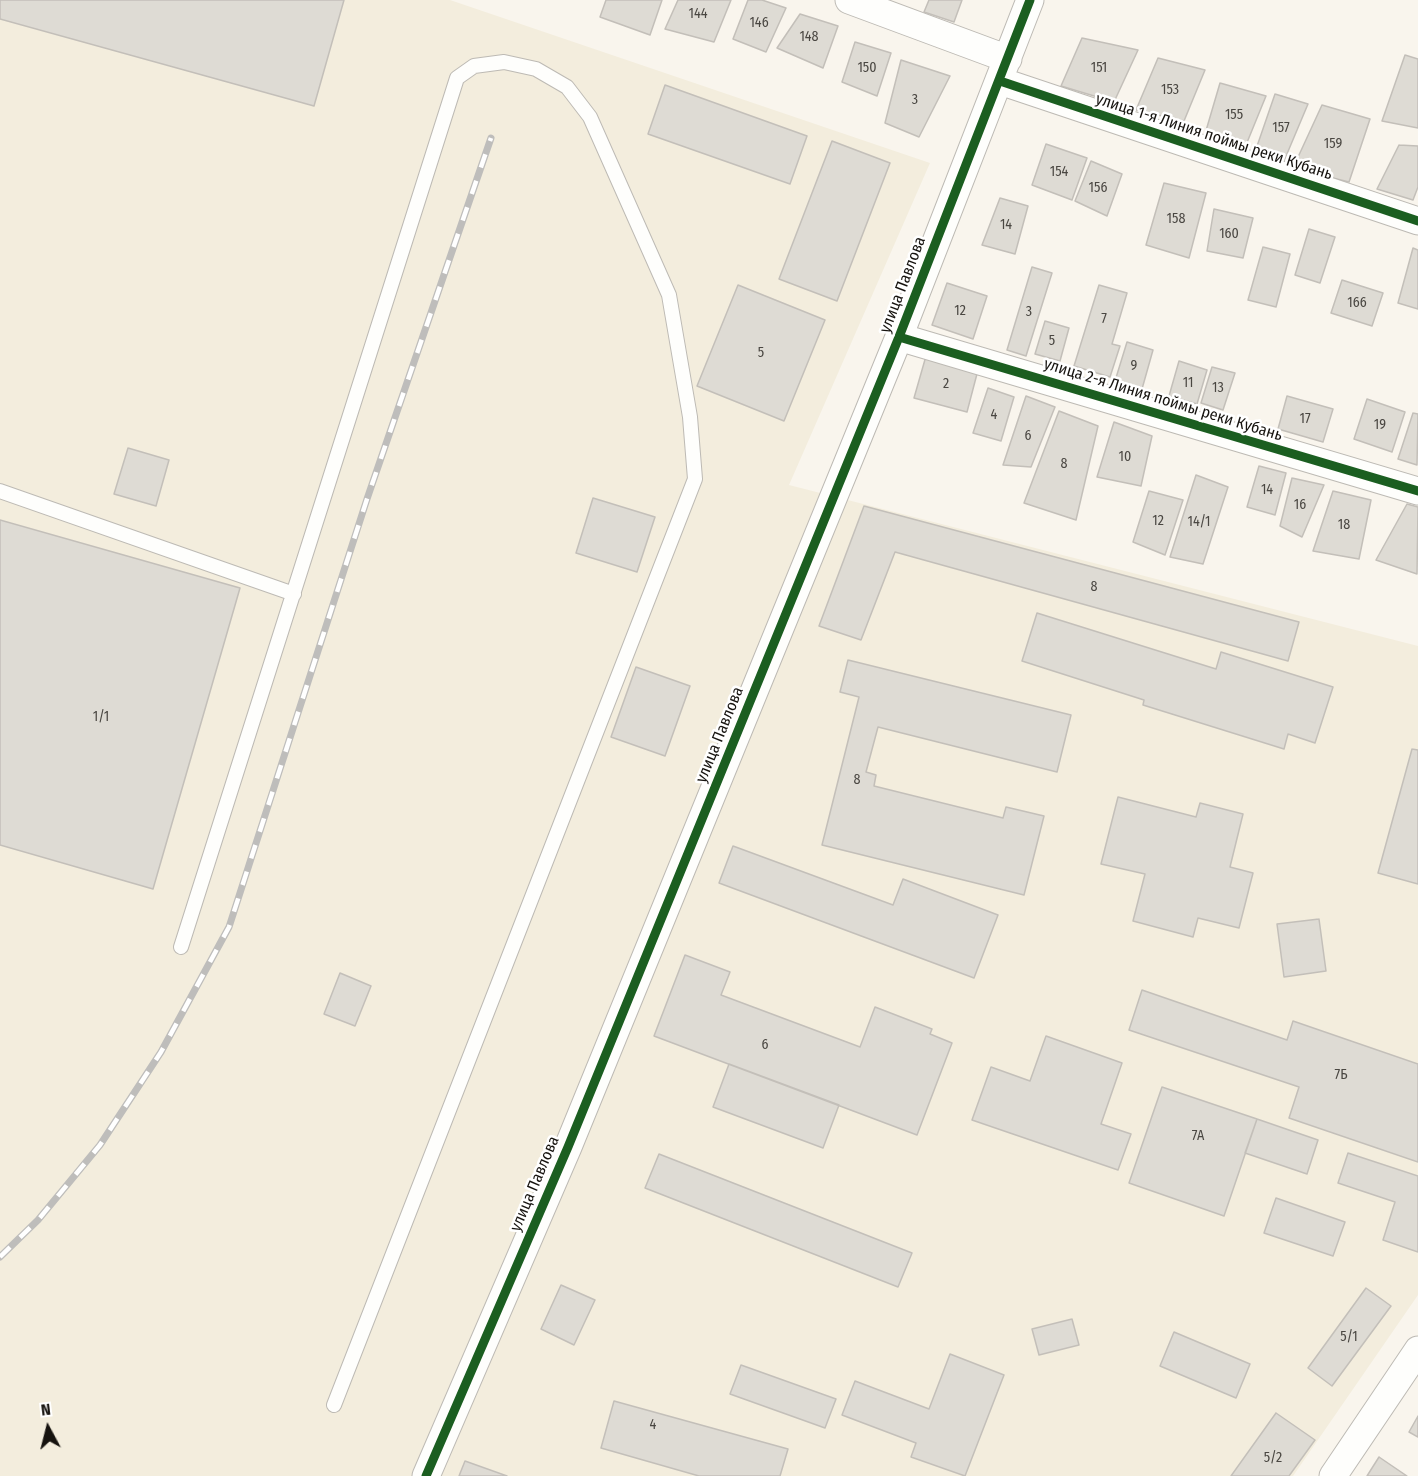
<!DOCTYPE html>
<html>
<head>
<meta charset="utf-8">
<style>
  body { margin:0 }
  #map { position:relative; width:1418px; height:1476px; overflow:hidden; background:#f9f5ed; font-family:"Fira Sans Condensed",sans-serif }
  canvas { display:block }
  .north { position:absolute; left:18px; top:1398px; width:60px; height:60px; -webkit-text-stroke:4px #fff; paint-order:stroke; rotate:353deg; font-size:16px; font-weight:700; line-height:24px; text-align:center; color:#16130f }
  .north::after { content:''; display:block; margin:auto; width:21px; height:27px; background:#16130f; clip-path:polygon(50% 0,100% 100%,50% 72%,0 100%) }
</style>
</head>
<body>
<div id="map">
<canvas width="1418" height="1476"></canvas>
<div class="north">N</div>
</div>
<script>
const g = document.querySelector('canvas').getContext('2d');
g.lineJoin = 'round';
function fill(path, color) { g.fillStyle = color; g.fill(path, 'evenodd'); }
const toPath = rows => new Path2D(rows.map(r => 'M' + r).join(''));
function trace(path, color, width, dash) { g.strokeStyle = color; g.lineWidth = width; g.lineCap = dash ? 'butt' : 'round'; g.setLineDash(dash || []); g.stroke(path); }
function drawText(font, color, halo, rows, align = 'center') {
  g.font = font + ' "Fira Sans Condensed",sans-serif'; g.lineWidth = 5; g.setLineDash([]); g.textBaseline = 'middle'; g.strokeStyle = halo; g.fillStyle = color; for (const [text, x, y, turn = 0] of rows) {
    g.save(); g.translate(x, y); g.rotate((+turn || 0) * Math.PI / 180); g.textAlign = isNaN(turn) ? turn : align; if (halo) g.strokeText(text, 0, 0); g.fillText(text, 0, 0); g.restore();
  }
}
fill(toPath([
  [0,0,450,0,930,163,789,485,1418,646,1418,1295,1293,1476,0,1476]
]), '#f3eddd');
const building = toPath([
  [0,0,344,0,314,106,0,19,0,0],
  [606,0,662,0,650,35,600,17,606,0],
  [678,0,731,0,714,42,665,29,678,0],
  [748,0,762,0,786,8,766,52,733,39,748,0],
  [929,0,962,0,954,22,924,12,929,0],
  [800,14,838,26,823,68,777,48,800,14],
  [1082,38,1138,50,1114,102,1061,86,1082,38],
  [855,42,891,53,877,96,842,82,855,42],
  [1405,55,1418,59,1418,128,1382,121,1405,55],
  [1158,58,1205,70,1184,121,1136,110,1158,58],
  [901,60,950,76,919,137,885,123,901,60],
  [1220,83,1266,96,1246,145,1205,134,1220,83],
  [665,85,807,136,790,184,648,134,665,85],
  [1275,94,1308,104,1284,161,1255,152,1275,94],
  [1322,105,1370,119,1349,182,1293,168,1322,105],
  [832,141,890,163,837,301,779,279,832,141],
  [1046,144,1087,158,1072,200,1032,185,1046,144],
  [1399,145,1418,146,1418,187,1413,200,1377,189,1399,145],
  [1091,161,1122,174,1107,216,1075,201,1091,161],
  [1164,183,1206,193,1189,258,1146,245,1164,183],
  [1000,198,1028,206,1015,254,982,245,1000,198],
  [1214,209,1253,218,1243,258,1207,251,1214,209],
  [1309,229,1335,237,1320,283,1295,275,1309,229],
  [1263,247,1290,254,1276,307,1248,300,1263,247],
  [1413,248,1418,250,1418,309,1398,303,1413,248],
  [1032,267,1052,273,1026,356,1007,350,1032,267],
  [1342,280,1383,293,1372,326,1331,313,1342,280],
  [947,283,987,296,973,339,932,325,947,283],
  [738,285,825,320,784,421,697,386,738,285],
  [1099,285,1127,293,1112,344,1120,346,1110,377,1074,366,1099,285],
  [1045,321,1069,328,1060,361,1035,354,1045,321],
  [1127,342,1153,350,1142,389,1115,381,1127,342],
  [926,356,978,370,967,412,914,398,926,356],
  [1179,361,1207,370,1197,404,1169,396,1179,361],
  [1212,367,1235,373,1223,410,1201,403,1212,367],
  [988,388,1014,397,1001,441,973,433,988,388],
  [1026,396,1055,407,1031,467,1003,465,1026,396],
  [1287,396,1333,409,1323,442,1278,429,1287,396],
  [1367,399,1405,412,1392,452,1354,439,1367,399],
  [1059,411,1098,426,1076,520,1024,503,1059,411],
  [1413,413,1418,414,1417,465,1398,459,1413,413],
  [1114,422,1152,436,1141,486,1097,477,1114,422],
  [128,448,169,460,156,506,114,494,128,448],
  [1259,466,1286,473,1275,515,1247,507,1259,466],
  [1196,475,1228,487,1203,564,1170,557,1196,475],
  [1292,478,1324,485,1302,537,1280,526,1292,478],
  [1149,491,1183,500,1165,555,1133,542,1149,491],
  [1333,491,1371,500,1359,559,1313,551,1333,491],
  [593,498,655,517,637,572,576,553,593,498],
  [1407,504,1418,507,1417,574,1376,560,1407,504],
  [864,506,1299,622,1288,661,895,552,861,640,819,626,864,506],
  [0,520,240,588,153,889,0,845,0,520],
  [1037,613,1216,669,1221,652,1333,687,1315,743,1288,734,1284,749,1143,705,1144,700,1022,661,1037,613],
  [848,660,1071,715,1057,772,878,727,866,772,876,775,874,786,1003,818,1006,807,1044,816,1024,895,822,845,859,697,840,692,848,660],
  [636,667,690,686,665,756,611,737,636,667],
  [1412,749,1418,750,1418,884,1378,873,1412,749],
  [1118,797,1196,817,1200,803,1243,814,1230,867,1253,873,1239,928,1198,918,1193,937,1133,921,1145,874,1101,864,1118,797],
  [733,846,893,905,903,879,998,915,974,978,719,883,733,846],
  [1319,919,1326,971,1284,977,1277,924,1319,919],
  [685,955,730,972,721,995,860,1047,875,1007,932,1029,930,1034,952,1043,917,1135,654,1036,685,955],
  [340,973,371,986,355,1026,324,1014,340,973],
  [1142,990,1287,1040,1293,1021,1418,1064,1418,1162,1289,1118,1299,1087,1129,1030,1142,990],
  [1046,1036,1122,1063,1101,1124,1131,1134,1118,1170,972,1120,991,1067,1030,1081,1046,1036],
  [729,1064,839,1105,823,1148,713,1107,729,1064],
  [1162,1087,1257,1119,1224,1216,1129,1183,1162,1087],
  [1257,1119,1318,1140,1307,1174,1245,1153,1257,1119],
  [1348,1153,1418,1176,1418,1252,1383,1240,1395,1202,1338,1183,1348,1153],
  [659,1154,912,1253,898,1287,645,1188,659,1154],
  [1276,1198,1345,1222,1333,1256,1264,1233,1276,1198],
  [561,1285,595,1300,574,1345,541,1329,561,1285],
  [1366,1288,1391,1306,1332,1386,1308,1368,1366,1288],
  [1072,1319,1079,1345,1039,1355,1032,1329,1072,1319],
  [1174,1332,1250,1364,1236,1398,1160,1366,1174,1332],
  [950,1354,1004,1375,965,1476,911,1457,916,1443,842,1415,855,1381,929,1409,950,1354],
  [741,1365,836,1399,825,1428,730,1394,741,1365],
  [614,1401,788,1449,780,1476,699,1476,601,1448,614,1401],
  [1276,1413,1315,1440,1289,1476,1231,1476,1276,1413],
  [1418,1416,1418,1437,1409,1432,1418,1416],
  [1379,1457,1407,1476,1367,1476,1379,1457],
  [465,1461,507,1476,459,1476,465,1461]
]);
fill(building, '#dedbd4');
trace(building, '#c3bfb9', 1.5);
const service = toPath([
  [0,491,294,594],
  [181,947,457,78,474,66,504,62,536,69,567,87,590,117,669,295,690,417,695,479,334,1405]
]);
const minor = toPath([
  [849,0,1008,59],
  [1000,81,1418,221],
  [899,337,1418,491],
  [426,1476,568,1147,899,337,1030,0],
  [1333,1476,1418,1350]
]);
trace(service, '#bdbab4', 16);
trace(minor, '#bdbab4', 29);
trace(service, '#fefefc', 14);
trace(minor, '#fefefc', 27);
const rail = toPath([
  [0,1257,38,1220,100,1145,161,1052,229,927,367,499,491,138]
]);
trace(rail, '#bebdbb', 7);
trace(rail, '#fff', 4.5, [14]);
trace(toPath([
  [1000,81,1418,221],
  [899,337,1418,491],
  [426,1476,568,1147,899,337,1030,0]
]), '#1b5e20', 9);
drawText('14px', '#4a4742', null, [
  ["144",698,14],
  ["146",759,23],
  ["148",809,37],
  ["150",867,68],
  ["151",1099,68],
  ["153",1170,90],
  ["3",915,100],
  ["155",1234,115],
  ["157",1281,128],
  ["159",1333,144],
  ["154",1059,172],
  ["156",1098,188],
  ["158",1176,219],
  ["14",1006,225],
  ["160",1229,234],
  ["166",1357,303],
  ["12",960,311],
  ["3",1029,312],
  ["7",1104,319],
  ["5",1052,341],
  ["5",761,353],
  ["9",1134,366],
  ["11",1188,383],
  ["2",946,384],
  ["13",1218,388],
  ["4",994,415],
  ["17",1305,419],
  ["19",1380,425],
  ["6",1028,436],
  ["10",1125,457],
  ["8",1064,464],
  ["14",1267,490],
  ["16",1300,505],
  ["12",1158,521],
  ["14/1",1199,522],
  ["18",1344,525],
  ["8",1094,587],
  ["1/1",101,717],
  ["8",857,780],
  ["6",765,1045],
  ["7Б",1341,1075],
  ["7А",1198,1136],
  ["5/1",1349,1337],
  ["4",653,1425],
  ["5/2",1273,1458]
]);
drawText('16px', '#16130f', '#fff', [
  ["улица 1-я Линия поймы реки Кубань",1214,137,18],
  ["улица Павлова",903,285,-69],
  ["улица 2-я Линия поймы реки Кубань",1163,400,17],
  ["улица Павлова",720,735,-68],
  ["улица Павлова",535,1184,-67]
]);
</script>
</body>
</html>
